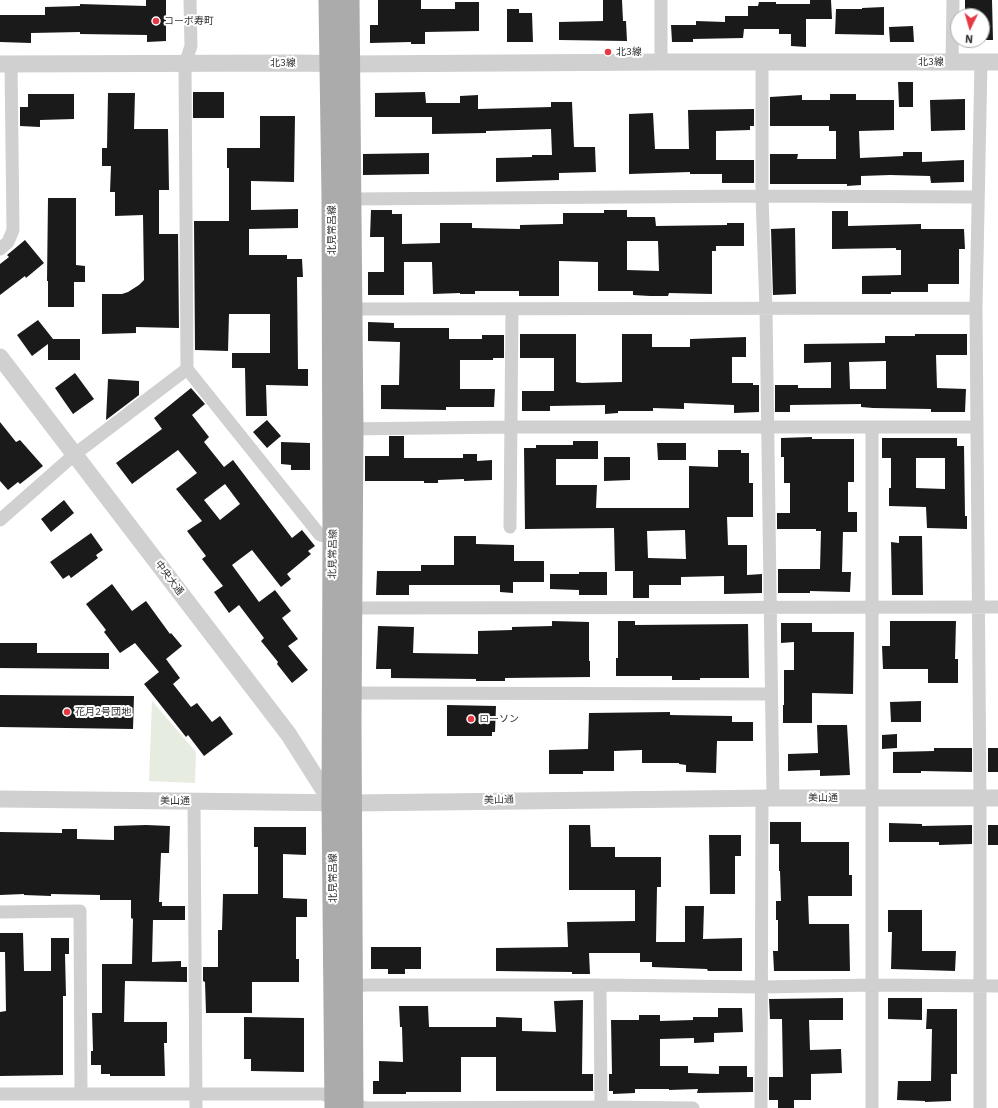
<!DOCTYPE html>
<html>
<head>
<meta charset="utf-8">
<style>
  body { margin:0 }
  #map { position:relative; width:998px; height:1108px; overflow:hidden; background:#fff; font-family:"IBM Plex Sans",sans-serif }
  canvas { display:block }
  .north { position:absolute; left:950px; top:8px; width:40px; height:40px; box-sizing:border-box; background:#fff; border:1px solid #adadad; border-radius:50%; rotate:185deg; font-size:11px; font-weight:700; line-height:16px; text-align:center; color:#333 }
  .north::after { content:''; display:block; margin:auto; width:14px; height:18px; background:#e63946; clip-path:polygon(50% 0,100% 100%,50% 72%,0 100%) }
</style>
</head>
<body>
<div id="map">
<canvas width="998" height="1108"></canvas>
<div class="north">N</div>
</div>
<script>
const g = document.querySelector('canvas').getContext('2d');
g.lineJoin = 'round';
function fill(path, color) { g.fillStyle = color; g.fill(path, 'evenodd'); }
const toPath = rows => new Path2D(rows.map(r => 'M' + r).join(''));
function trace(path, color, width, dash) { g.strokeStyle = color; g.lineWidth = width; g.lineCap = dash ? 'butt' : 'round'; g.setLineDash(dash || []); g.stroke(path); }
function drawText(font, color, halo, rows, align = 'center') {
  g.font = font + ' "IBM Plex Sans","Noto Sans JP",sans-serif'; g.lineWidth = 4; g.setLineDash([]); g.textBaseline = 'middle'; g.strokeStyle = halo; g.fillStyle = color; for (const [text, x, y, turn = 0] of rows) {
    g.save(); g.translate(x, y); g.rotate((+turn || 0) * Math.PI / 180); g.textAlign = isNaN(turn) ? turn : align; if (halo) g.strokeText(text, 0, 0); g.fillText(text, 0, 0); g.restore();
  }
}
fill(toPath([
  [152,701,196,752,195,783,149,781]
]), '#e6ecdf');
fill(toPath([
  [146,0,166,0,166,41,147,42,147,35,80,34,80,32,31,33,31,43,0,42,0,15,45,15,45,7,80,6,80,4,146,6],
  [378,0,421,0,421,9,455,9,455,2,479,2,479,31,425,32,425,44,411,44,411,42,370,43,370,25,378,25],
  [603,0,622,0,623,21,626,21,627,41,559,40,559,22,603,21],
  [810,0,831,0,832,19,806,19,806,47,791,46,791,34,779,34,779,29,744,29,743,38,693,39,693,42,672,42,671,25,696,25,696,21,725,22,725,16,748,16,748,6,758,6,759,2,776,2,776,4,810,4],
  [965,0,992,0,993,40,982,40,982,16,965,16],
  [884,7,884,35,835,34,836,9,862,9,862,8],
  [507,9,519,9,519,13,532,13,533,42,507,42],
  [913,26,914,42,890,42,889,27],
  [898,82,913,82,913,107,899,107],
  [193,92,224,92,224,118,193,118],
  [425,92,426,103,460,103,460,96,478,95,478,109,551,107,551,102,572,102,574,147,595,147,596,172,559,173,559,180,496,182,496,158,532,157,532,155,552,155,551,129,486,131,486,133,432,134,432,117,375,117,375,93],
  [108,93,135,93,134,129,168,129,169,190,159,190,159,234,178,234,179,328,136,327,136,333,102,334,102,294,122,294,128,292,139,285,144,280,143,215,115,216,115,192,110,192,111,166,102,166,102,148,107,148],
  [28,94,74,94,74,119,40,120,40,127,20,126,20,107,28,107],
  [830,94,856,94,856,100,894,100,894,130,859,131,860,158,903,156,903,152,922,152,922,162,964,160,964,182,931,183,930,176,890,175,861,176,861,185,847,186,847,184,770,184,770,154,798,154,797,159,836,159,836,131,829,131,829,126,770,126,770,97,802,95,802,100,830,100],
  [965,99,965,130,931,131,930,100],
  [754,109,754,126,750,126,750,130,716,131,716,160,754,160,754,183,722,183,722,174,690,174,690,172,629,174,629,114,653,113,655,149,689,149,688,110],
  [260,116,295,116,294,182,251,181,251,210,298,209,298,228,249,229,249,255,287,255,287,259,302,259,303,277,297,277,298,369,308,369,308,386,266,385,267,416,246,416,245,368,232,368,232,353,270,353,270,314,229,314,228,351,195,350,194,221,229,221,229,168,227,168,227,148,260,148],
  [429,153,429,174,363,175,363,154],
  [48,198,76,198,76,265,85,266,85,282,74,282,74,307,48,307,48,281,47,281],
  [371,210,392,210,392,214,402,214,402,244,440,243,440,223,472,223,472,228,520,229,520,225,563,224,563,213,604,213,604,210,627,210,627,217,655,217,656,226,727,225,727,223,744,223,744,246,716,246,716,251,712,251,712,294,669,293,668,296,650,296,633,295,633,291,598,291,598,262,559,261,559,296,519,296,519,291,475,291,475,294,460,294,460,293,433,294,432,262,404,262,404,295,368,295,368,272,384,272,384,237,370,237],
  [627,241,658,241,659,271,627,270],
  [832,211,848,211,848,226,921,224,921,229,964,229,965,249,959,249,959,284,928,284,928,292,891,292,891,294,862,294,862,276,901,275,901,250,896,250,896,248,832,249],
  [795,228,796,294,773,295,771,229],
  [25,240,44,263,26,278,25,276,0,295,0,264,9,257,7,255],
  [38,320,53,339,80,339,80,360,48,360,48,344,32,356,17,335],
  [368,322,394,323,394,328,449,328,449,339,482,339,482,335,504,335,504,358,493,358,493,360,460,360,460,389,495,389,494,407,446,407,446,410,381,409,381,385,399,385,400,342,368,341],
  [520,334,576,334,576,382,582,383,622,382,622,334,652,334,652,347,690,347,690,339,746,337,746,357,732,357,732,383,753,383,753,385,759,385,759,412,734,413,734,405,684,403,684,409,653,408,653,411,618,411,618,413,605,414,605,405,550,406,550,411,522,411,522,391,554,391,554,358,520,358],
  [915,334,967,334,967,355,936,355,937,388,966,389,965,412,931,412,931,409,873,408,861,407,861,404,790,405,790,412,775,412,775,385,798,385,798,388,831,388,831,362,804,363,804,344,885,343,885,336,915,336],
  [886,361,886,389,850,389,849,362],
  [75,373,94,399,73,414,55,388],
  [108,379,139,381,139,395,106,420],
  [191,388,205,404,192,415,209,437,204,442,224,467,233,460,292,538,302,530,315,546,308,551,311,554,287,574,291,579,281,587,252,550,232,565,259,602,275,590,291,611,282,618,298,639,288,646,308,670,292,683,277,664,278,662,261,641,264,638,239,605,229,613,214,592,223,586,202,559,206,556,187,531,202,521,176,489,197,473,178,450,132,484,116,463,162,429,154,418],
  [225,484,240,504,220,520,204,500],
  [267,420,281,436,267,448,253,432],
  [0,422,16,442,20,440,43,466,20,484,18,482,8,490,0,481],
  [389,436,404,436,404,458,463,458,463,454,477,454,477,461,492,460,492,480,464,481,464,479,438,480,438,483,424,483,424,481,365,481,365,456,389,456],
  [812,437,812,439,854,439,854,482,848,482,848,512,857,512,857,532,843,532,842,572,851,572,850,592,810,591,810,593,778,593,778,569,820,569,821,531,816,531,816,529,777,529,777,513,790,513,790,483,784,483,784,457,781,457,781,438],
  [882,438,957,438,957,446,964,446,965,516,967,516,967,529,927,528,926,507,889,506,889,488,891,488,891,458,882,458],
  [916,458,945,458,945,489,916,488],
  [573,441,598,441,598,459,556,459,556,485,597,485,596,508,689,508,689,466,718,467,718,450,741,450,741,453,749,453,749,483,753,483,753,517,727,517,728,545,747,545,747,575,762,574,762,593,724,594,724,576,681,577,681,585,649,585,649,598,633,598,633,571,615,571,614,528,525,529,524,448,536,448,536,445,573,445],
  [685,530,686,559,648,558,647,531],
  [281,442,310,443,310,470,291,470,291,465,281,464],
  [657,443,686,443,686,460,658,460],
  [604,457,630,457,630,480,604,481],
  [64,500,74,513,51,532,41,519],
  [91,533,103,550,96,555,98,558,71,578,69,575,63,579,50,562],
  [454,536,476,536,476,544,514,545,514,561,544,561,544,582,513,582,513,593,500,592,500,585,409,585,409,595,376,595,377,571,421,571,421,565,454,565],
  [899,536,922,536,923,595,892,595,891,542,899,543],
  [579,572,607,572,607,595,579,595,579,590,550,589,550,574,579,574],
  [112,584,132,611,146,601,170,634,171,633,182,646,166,659,180,678,173,684,191,707,197,703,212,722,220,716,233,734,204,756,188,735,186,737,144,684,159,672,135,643,120,653,104,632,106,630,86,604],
  [552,621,589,622,589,661,590,661,590,677,505,678,505,681,476,681,476,679,391,678,391,669,376,669,378,626,414,627,413,653,478,654,478,631,512,630,512,627,552,626],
  [618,621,635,621,635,625,748,624,749,678,700,678,700,680,672,680,672,676,616,676,616,658,618,658],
  [890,621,956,621,955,659,958,659,958,683,928,683,928,669,883,669,882,646,890,646],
  [781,623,812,623,812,632,854,632,853,694,812,693,812,723,783,723,783,705,784,705,784,670,794,670,794,642,781,643],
  [0,643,37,643,37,653,109,653,109,669,0,668],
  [0,695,134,696,133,729,0,727],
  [921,701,921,722,891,722,890,702],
  [447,705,496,706,495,732,492,732,492,736,447,736],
  [670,712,670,715,732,716,732,722,753,722,753,741,717,741,716,773,686,772,686,765,679,764,679,763,642,763,642,750,614,751,614,771,583,771,583,774,549,774,549,750,588,749,589,713],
  [817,725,847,725,850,775,820,776,820,770,788,771,788,754,818,753],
  [897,734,897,748,882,749,882,735],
  [934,748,972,748,972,772,921,771,921,773,893,773,893,752,934,751],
  [988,748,998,748,998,772,988,772],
  [770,822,801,822,801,842,849,842,849,875,852,875,852,896,808,896,809,924,849,924,850,971,774,971,773,951,778,951,778,920,776,920,776,901,781,901,780,871,779,871,779,844,770,844],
  [889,823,922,824,922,826,972,825,972,844,939,845,939,842,889,842],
  [146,825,170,826,169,853,161,853,159,902,162,902,162,906,185,906,185,920,153,920,152,962,181,961,181,967,187,967,187,982,125,981,124,1022,167,1022,167,1043,164,1043,165,1076,110,1076,110,1074,101,1074,101,1065,91,1065,91,1051,93,1051,92,1013,102,1013,102,964,132,964,133,919,131,918,131,900,100,900,100,895,51,894,51,896,24,895,24,894,0,895,0,832,62,833,62,829,77,829,77,839,114,840,114,826],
  [569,825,590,825,591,847,615,847,615,857,661,857,661,887,657,887,656,942,685,942,685,906,704,906,703,939,742,938,742,971,708,971,707,969,652,967,652,962,640,962,640,953,589,953,590,974,572,974,572,972,496,971,496,948,568,947,567,922,635,921,635,890,569,890],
  [988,825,998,825,998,845,988,845],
  [254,827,306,827,306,855,283,854,283,898,307,899,307,917,296,917,296,959,299,959,299,982,252,982,252,1013,206,1013,205,982,203,981,203,967,218,967,218,930,222,930,223,894,258,894,258,847,254,847],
  [709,835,741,835,741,856,735,856,735,894,710,894],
  [888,910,922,910,922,951,956,951,955,971,891,969,892,932,888,932],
  [0,933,23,933,24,971,51,971,51,938,69,938,69,954,65,954,66,996,63,996,63,1075,0,1076,0,1012,6,1011,5,952,0,952],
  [371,947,421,947,421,969,405,969,405,974,388,974,388,969,371,969],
  [843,998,843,1020,809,1020,810,1050,841,1049,842,1073,811,1074,811,1100,794,1100,794,1108,778,1108,778,1100,769,1100,769,1077,783,1077,782,1019,770,1019,769,999],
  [888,998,922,998,922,1020,888,1019],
  [583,1000,582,1074,593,1074,593,1091,496,1091,496,1057,461,1057,461,1092,406,1092,406,1094,373,1094,373,1081,379,1081,379,1061,403,1062,402,1027,400,1027,399,1006,428,1006,429,1027,496,1027,496,1017,522,1018,522,1031,556,1032,554,1001],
  [718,1008,742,1008,743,1032,714,1033,714,1042,694,1043,694,1038,660,1039,660,1066,688,1066,688,1073,719,1074,719,1066,747,1066,747,1077,753,1077,753,1092,697,1093,698,1089,669,1090,669,1089,635,1089,635,1093,613,1094,613,1091,609,1091,609,1074,612,1074,611,1020,639,1020,639,1015,660,1015,660,1021,693,1020,693,1017,718,1017],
  [927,1009,957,1009,957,1074,951,1074,951,1101,925,1102,925,1101,897,1100,898,1081,931,1081,932,1029,926,1029],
  [244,1017,304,1018,304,1072,251,1071,251,1059,244,1059]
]), '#1a1a1a');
trace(toPath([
  [190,0,191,46,185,64,187,369,320,535,333,537],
  [661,0,661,62],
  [762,62,762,196,766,309,773,798],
  [952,62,953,0],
  [351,199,762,196,978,197],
  [0,249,8,242,13,230,11,64],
  [346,309,976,308],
  [872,427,872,1108],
  [345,429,511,427,977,427],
  [0,520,75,454,187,369],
  [510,527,512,309],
  [346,608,998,607],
  [352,693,770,694],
  [194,801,196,1108],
  [0,912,80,911,81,1093],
  [600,985,601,1107],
  [346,986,368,985,600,985,762,987,872,985,998,986],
  [0,1094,323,1094,353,1106,367,1108,601,1107,693,1108],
  [761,1108,762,798],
  [980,1108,980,798,976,308,981,62]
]), '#d0d0d0', 13);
trace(toPath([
  [0,64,297,63,350,64,661,62,998,62],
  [0,357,289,735,332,803],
  [0,799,352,803,773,798,998,798]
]), '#d0d0d0', 17);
trace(toPath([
  [329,0,332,197,333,537,332,803,335,1108],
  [349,0,353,429,351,719,353,1108]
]), '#ababab', 21);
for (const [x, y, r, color] of [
  [156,21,4,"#e63946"],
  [608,52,4,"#e63946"],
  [67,712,4,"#e63946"],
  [471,719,4,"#e63946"]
]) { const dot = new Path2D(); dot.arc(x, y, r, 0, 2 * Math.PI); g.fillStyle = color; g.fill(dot); trace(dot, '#fff', 1.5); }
drawText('10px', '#333', '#fff', [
  ["コーポ寿町",164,21],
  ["北3線",616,52],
  ["花月2号団地",75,712],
  ["ローソン",479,719]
], 'left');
drawText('10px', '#333', '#fff', [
  ["北3線",931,62],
  ["北3線",283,63],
  ["北見常呂線",332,230,-90],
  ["北見常呂線",333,554,-89],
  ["中央大通",169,578,53],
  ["美山通",823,798],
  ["美山通",499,800,-1],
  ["美山通",175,801],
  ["北見常呂線",333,878,-90]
]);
</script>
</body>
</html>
